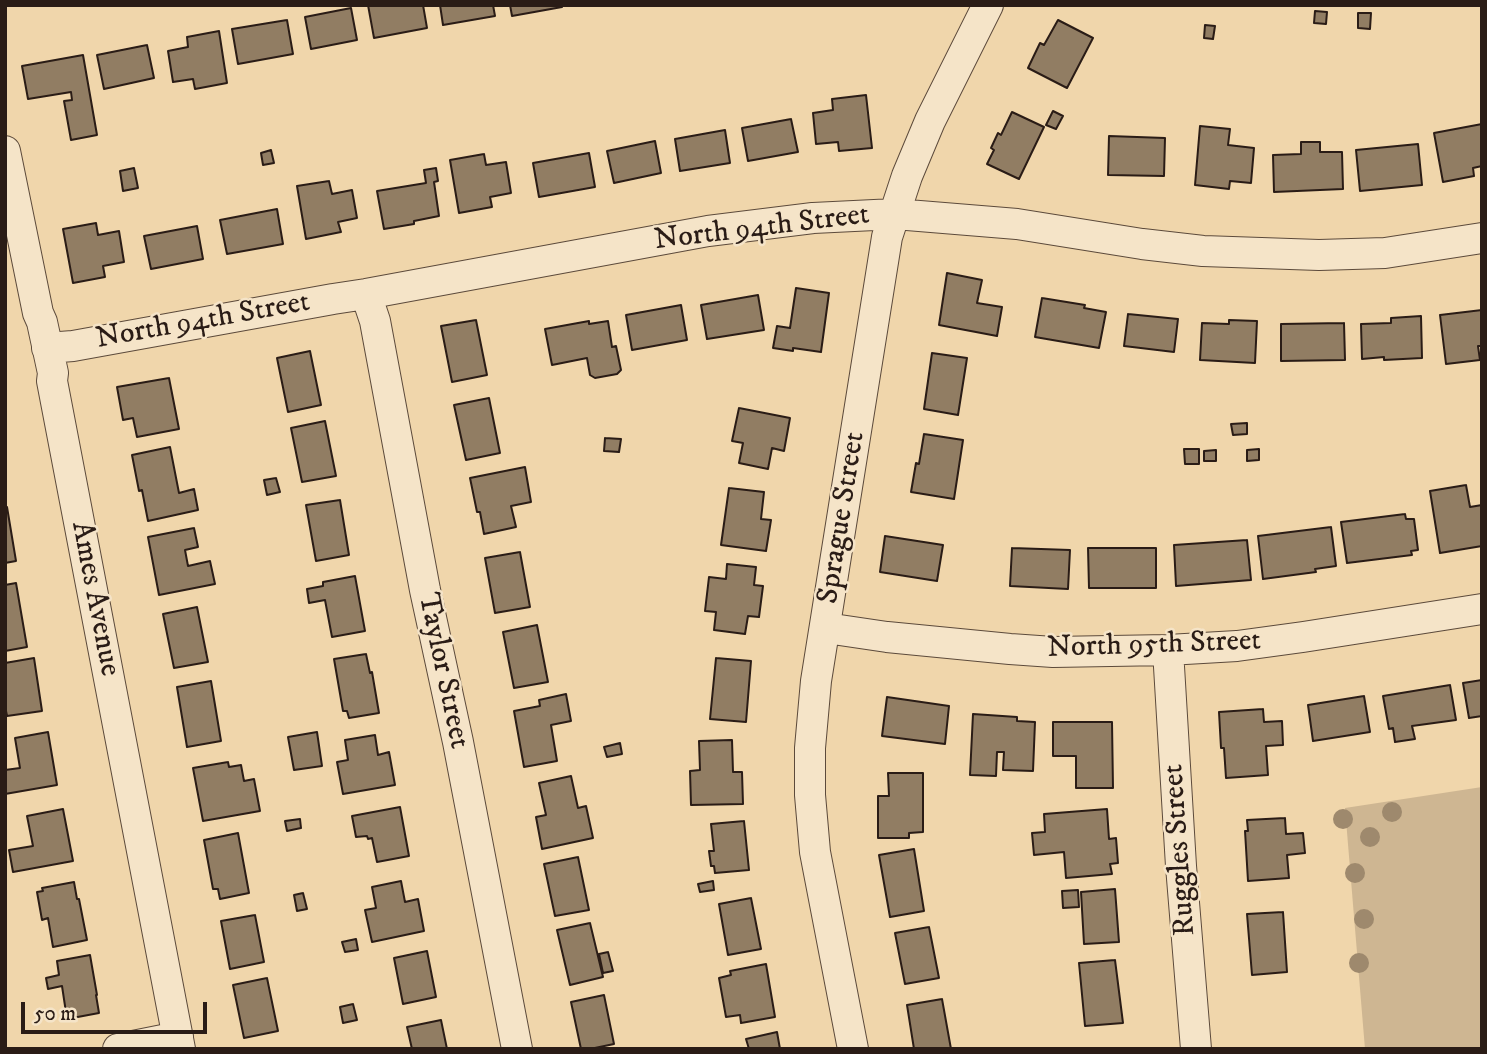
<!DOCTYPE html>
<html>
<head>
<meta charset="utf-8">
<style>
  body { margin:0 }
  #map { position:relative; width:1487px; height:1054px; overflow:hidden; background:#f0d6ab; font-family:"IM FELL DW Pica",serif }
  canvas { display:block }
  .frame { position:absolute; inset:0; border:7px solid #2a1c16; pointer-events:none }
  .scale { position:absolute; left:21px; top:1002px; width:186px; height:32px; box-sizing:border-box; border:4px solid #2a1c16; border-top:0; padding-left:9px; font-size:21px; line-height:24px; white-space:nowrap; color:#2a1c16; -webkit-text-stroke:5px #f5e4c8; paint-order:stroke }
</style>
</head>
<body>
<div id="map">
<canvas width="1487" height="1054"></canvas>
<div class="frame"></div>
<div class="scale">50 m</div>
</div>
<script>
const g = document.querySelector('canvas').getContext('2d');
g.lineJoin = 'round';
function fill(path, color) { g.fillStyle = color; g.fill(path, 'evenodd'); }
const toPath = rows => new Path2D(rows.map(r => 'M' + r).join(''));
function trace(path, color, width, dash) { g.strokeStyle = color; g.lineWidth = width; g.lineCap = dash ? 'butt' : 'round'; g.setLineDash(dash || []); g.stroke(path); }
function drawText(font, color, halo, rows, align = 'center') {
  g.font = font + ' "IM FELL DW Pica",serif'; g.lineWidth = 5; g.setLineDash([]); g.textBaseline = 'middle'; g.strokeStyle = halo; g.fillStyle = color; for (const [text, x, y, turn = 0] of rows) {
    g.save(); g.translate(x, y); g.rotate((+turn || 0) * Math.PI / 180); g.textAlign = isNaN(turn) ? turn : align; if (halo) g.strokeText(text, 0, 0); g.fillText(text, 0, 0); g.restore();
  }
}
fill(toPath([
  [1482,787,1482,1049,1365,1049,1345,808]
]), '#ceb692');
const building = toPath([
  [368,5,423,5,427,28,374,38,368,5],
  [440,5,493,5,495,16,443,25,440,5],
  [510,5,562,5,562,7,512,16,510,5],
  [351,8,357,40,311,49,305,17,351,8],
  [1315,11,1327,12,1326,24,1314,23,1315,11],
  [1358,13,1371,13,1370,29,1358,28,1358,13],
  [287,20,293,54,238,64,232,29,287,20],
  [1058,20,1093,38,1067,88,1028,68,1040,43,1044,45,1058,20],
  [1205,25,1215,26,1213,39,1204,38,1205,25],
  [219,31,227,83,195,89,193,79,173,82,168,51,188,47,187,37,219,31],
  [147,45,154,78,104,89,97,55,147,45],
  [83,55,97,135,71,140,64,101,72,100,71,92,28,99,22,66,83,55],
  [866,95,872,148,839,151,838,142,816,144,813,113,833,110,832,99,866,95],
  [1053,111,1063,116,1056,129,1046,125,1053,111],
  [1012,112,1044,127,1019,179,987,164,994,150,991,148,998,133,1001,135,1012,112],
  [791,119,798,152,748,161,742,128,791,119],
  [1482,124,1482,166,1473,168,1474,176,1443,182,1434,133,1482,124],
  [1200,126,1230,129,1228,145,1254,148,1251,183,1230,181,1229,189,1195,185,1200,126],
  [725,130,730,163,680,171,675,139,725,130],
  [1109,136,1165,138,1164,176,1108,175,1109,136],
  [655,141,661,173,614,183,607,151,655,141],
  [1301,142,1320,142,1320,152,1342,152,1343,189,1274,192,1273,155,1301,154,1301,142],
  [1418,144,1422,185,1360,191,1356,150,1418,144],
  [271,150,274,163,263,165,261,153,271,150],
  [589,153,595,187,539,197,533,163,589,153],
  [484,154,486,165,506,162,511,193,490,197,492,207,459,213,450,160,484,154],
  [134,168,138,188,123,191,120,171,134,168],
  [436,168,438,181,434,182,439,216,414,221,414,224,384,229,377,191,426,183,424,170,436,168],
  [329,181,332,194,352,190,357,218,338,222,341,232,306,239,297,186,329,181],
  [277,209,283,244,227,254,220,220,277,209],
  [96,223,98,235,119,231,124,262,103,266,105,277,73,283,63,229,96,223],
  [197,226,203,259,151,269,144,236,197,226],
  [947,273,982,280,977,303,1002,307,997,336,939,325,947,273],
  [796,288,829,293,821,352,793,348,793,351,773,348,777,326,790,328,796,288],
  [758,295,764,330,707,339,701,305,758,295],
  [1042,298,1085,305,1084,308,1106,312,1099,348,1035,337,1042,298],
  [681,305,687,340,632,350,626,315,681,305],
  [1482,310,1482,346,1478,346,1480,360,1446,364,1440,315,1482,310],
  [1128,314,1178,319,1174,352,1124,346,1128,314],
  [1421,316,1422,358,1384,360,1384,357,1362,359,1361,324,1391,323,1391,318,1421,316],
  [476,320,487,375,452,382,441,326,476,320],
  [1229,320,1257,321,1255,363,1200,360,1202,323,1229,324,1229,320],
  [589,321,589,324,608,321,612,347,616,346,621,370,617,374,595,378,590,375,587,358,552,365,545,329,589,321],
  [1344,323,1345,360,1281,361,1281,324,1344,323],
  [310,351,321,405,288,412,277,358,310,351],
  [932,353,967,358,958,415,924,409,932,353],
  [169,378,179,429,137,437,133,418,123,420,117,387,169,378],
  [489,398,500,453,466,460,454,405,489,398],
  [739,408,790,418,784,451,772,448,768,469,739,463,743,443,732,441,739,408],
  [325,421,336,476,302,482,291,428,325,421],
  [1247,423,1247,434,1233,435,1231,424,1247,423],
  [924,434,963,440,954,499,911,492,916,463,919,464,924,434],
  [605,438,621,439,619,452,604,451,605,438],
  [170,447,179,493,194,489,198,510,148,521,142,490,139,491,132,455,170,447],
  [1184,449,1199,449,1199,464,1185,464,1184,449],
  [1259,449,1259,460,1247,461,1247,450,1259,449],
  [1216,450,1216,461,1204,461,1204,451,1216,450],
  [525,467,531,502,511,506,516,527,484,534,480,512,477,512,470,478,525,467],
  [276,478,280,492,267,495,264,480,276,478],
  [1466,485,1470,507,1482,505,1482,546,1440,553,1430,491,1466,485],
  [729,488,764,492,761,519,771,520,766,551,721,545,729,488],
  [340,500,349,555,316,561,306,505,340,500],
  [5,507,7,507,16,561,5,563,5,507],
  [1405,514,1406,519,1414,519,1418,550,1411,551,1412,555,1347,563,1341,522,1405,514],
  [1331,527,1336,566,1315,569,1316,572,1263,579,1258,536,1331,527],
  [194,528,198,547,185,550,188,566,210,561,215,584,159,595,148,537,194,528],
  [885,536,943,545,937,581,880,572,885,536],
  [1247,540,1251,580,1176,586,1174,545,1247,540],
  [1012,548,1070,550,1068,589,1010,586,1012,548],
  [1088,548,1156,548,1156,588,1089,588,1088,548],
  [520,552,530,607,495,613,485,558,520,552],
  [727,564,756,567,754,585,763,586,759,617,748,616,745,634,714,630,716,612,705,611,709,577,726,579,727,564],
  [355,576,365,631,332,637,325,600,309,603,307,589,323,586,323,582,355,576],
  [16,583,27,647,5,651,5,585,16,583],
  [197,607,208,662,174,668,163,614,197,607],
  [537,625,548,682,514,688,503,632,537,625],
  [366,654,370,673,372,672,379,713,349,718,347,711,343,711,334,659,366,654],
  [34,658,42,711,7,716,5,706,5,663,34,658],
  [716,658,751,661,746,722,710,719,716,658],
  [1482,680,1482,716,1469,718,1463,683,1482,680],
  [211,681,221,741,187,747,177,687,211,681],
  [1450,685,1456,720,1412,726,1415,739,1395,742,1393,728,1389,729,1383,696,1450,685],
  [566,694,571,721,551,725,557,761,524,767,514,711,540,706,539,700,566,694],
  [1364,696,1370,732,1313,741,1308,705,1364,696],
  [887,697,949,706,945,744,882,736,887,697],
  [1263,709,1264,722,1282,721,1283,745,1266,746,1268,775,1226,778,1224,748,1221,748,1219,712,1263,709],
  [973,714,1017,717,1017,721,1035,722,1033,771,1003,770,1004,752,997,752,996,776,970,775,973,714],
  [1053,722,1112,722,1113,788,1076,788,1076,756,1053,756,1053,722],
  [48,732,57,785,5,794,5,770,20,768,15,738,48,732],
  [317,732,322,766,294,770,288,737,317,732],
  [375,735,378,755,389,752,395,785,343,794,337,762,348,760,345,740,375,735],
  [732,740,733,772,742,772,743,804,691,805,690,771,700,770,699,741,732,740],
  [620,743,622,754,607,757,604,747,620,743],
  [228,762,229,767,241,765,244,781,254,779,260,811,203,821,193,768,228,762],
  [888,773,923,773,923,832,909,833,909,838,878,838,878,796,889,796,888,773],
  [571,776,578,808,586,806,593,838,542,849,536,817,546,815,539,783,571,776],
  [400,807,409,856,377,862,372,838,368,839,367,836,356,837,352,816,400,807],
  [63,809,73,861,13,872,9,850,33,846,27,816,63,809],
  [1107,809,1109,839,1116,838,1118,863,1110,864,1112,874,1066,878,1064,852,1034,855,1032,833,1045,832,1044,814,1107,809],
  [1285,818,1286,834,1303,833,1305,853,1287,855,1289,878,1248,881,1245,831,1248,831,1247,820,1285,818],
  [300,819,301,828,287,831,285,821,300,819],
  [744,821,749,870,715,873,714,866,711,866,709,851,714,851,711,824,744,821],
  [238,833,249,893,220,899,218,889,213,889,204,840,238,833],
  [914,849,924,911,890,917,879,855,914,849],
  [578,857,589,910,555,916,544,864,578,857],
  [401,881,405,902,418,899,424,931,372,942,365,910,376,908,372,887,401,881],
  [713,881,714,890,700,892,698,884,713,881],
  [74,882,77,899,79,899,87,940,53,947,48,918,42,920,37,892,43,891,42,888,74,882],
  [1115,889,1119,942,1084,944,1081,892,1115,889],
  [1078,890,1079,907,1063,908,1062,891,1078,890],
  [303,893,307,909,297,911,294,895,303,893],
  [751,898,761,949,728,955,719,904,751,898],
  [1283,912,1287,972,1252,975,1247,914,1283,912],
  [255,915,264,962,230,969,221,921,255,915],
  [590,923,603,977,570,985,557,930,590,923],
  [929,927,939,978,905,984,895,933,929,927],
  [356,939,358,950,345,952,342,942,356,939],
  [427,951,436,997,403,1004,394,958,427,951],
  [608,952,613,971,603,973,599,954,608,952],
  [90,955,97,995,96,995,99,1013,67,1019,62,986,48,989,46,978,59,975,57,961,90,955],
  [1115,960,1123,1023,1085,1026,1079,963,1115,960],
  [766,964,775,1017,741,1023,740,1015,726,1017,719,978,731,975,730,971,766,964],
  [267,978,278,1031,244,1038,233,985,267,978],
  [604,995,614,1044,590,1049,581,1049,571,1002,604,995],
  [942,999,951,1049,914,1049,907,1005,942,999],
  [353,1004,357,1020,343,1023,340,1007,353,1004],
  [441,1020,447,1049,412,1049,407,1027,441,1020],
  [777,1032,780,1049,749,1049,746,1039,777,1032]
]);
fill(building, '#917d63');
trace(building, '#2a1c16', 2);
const minor = toPath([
  [5,151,38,313,42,322,53,373,52,381,180,1049],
  [366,294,375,321,425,590,458,742,517,1049],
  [47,348,73,346,333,299,366,294,708,231,813,218,895,214,1017,224,1142,244,1203,251,1319,255,1385,253,1482,238],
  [826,628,887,637,1010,649,1053,652,1168,650,1237,646,1303,637,1482,609],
  [1168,650,1181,866,1196,1049],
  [118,1049,178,1037],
  [853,1049,815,852,810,795,810,748,816,681,887,237,907,176,930,121,988,5]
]);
trace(minor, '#5c4a3b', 32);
trace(minor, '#f5e4c8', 30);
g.fillStyle = '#9e896d';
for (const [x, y] of [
  [1392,812],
  [1343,819],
  [1370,837],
  [1355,873],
  [1364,919],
  [1359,963]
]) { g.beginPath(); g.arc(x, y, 10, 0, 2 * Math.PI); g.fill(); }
drawText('30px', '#2a1c16', '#f5e4c8', [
  ["North 94th Street",762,229,-7],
  ["North 94th Street",203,322,-10],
  ["Sprague Street",843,518,-81],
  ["Ames Avenue",94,599,79],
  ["North 95th Street",1154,646,-2],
  ["Taylor Street",442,671,78],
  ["Ruggles Street",1181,850,-94]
]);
</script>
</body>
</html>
